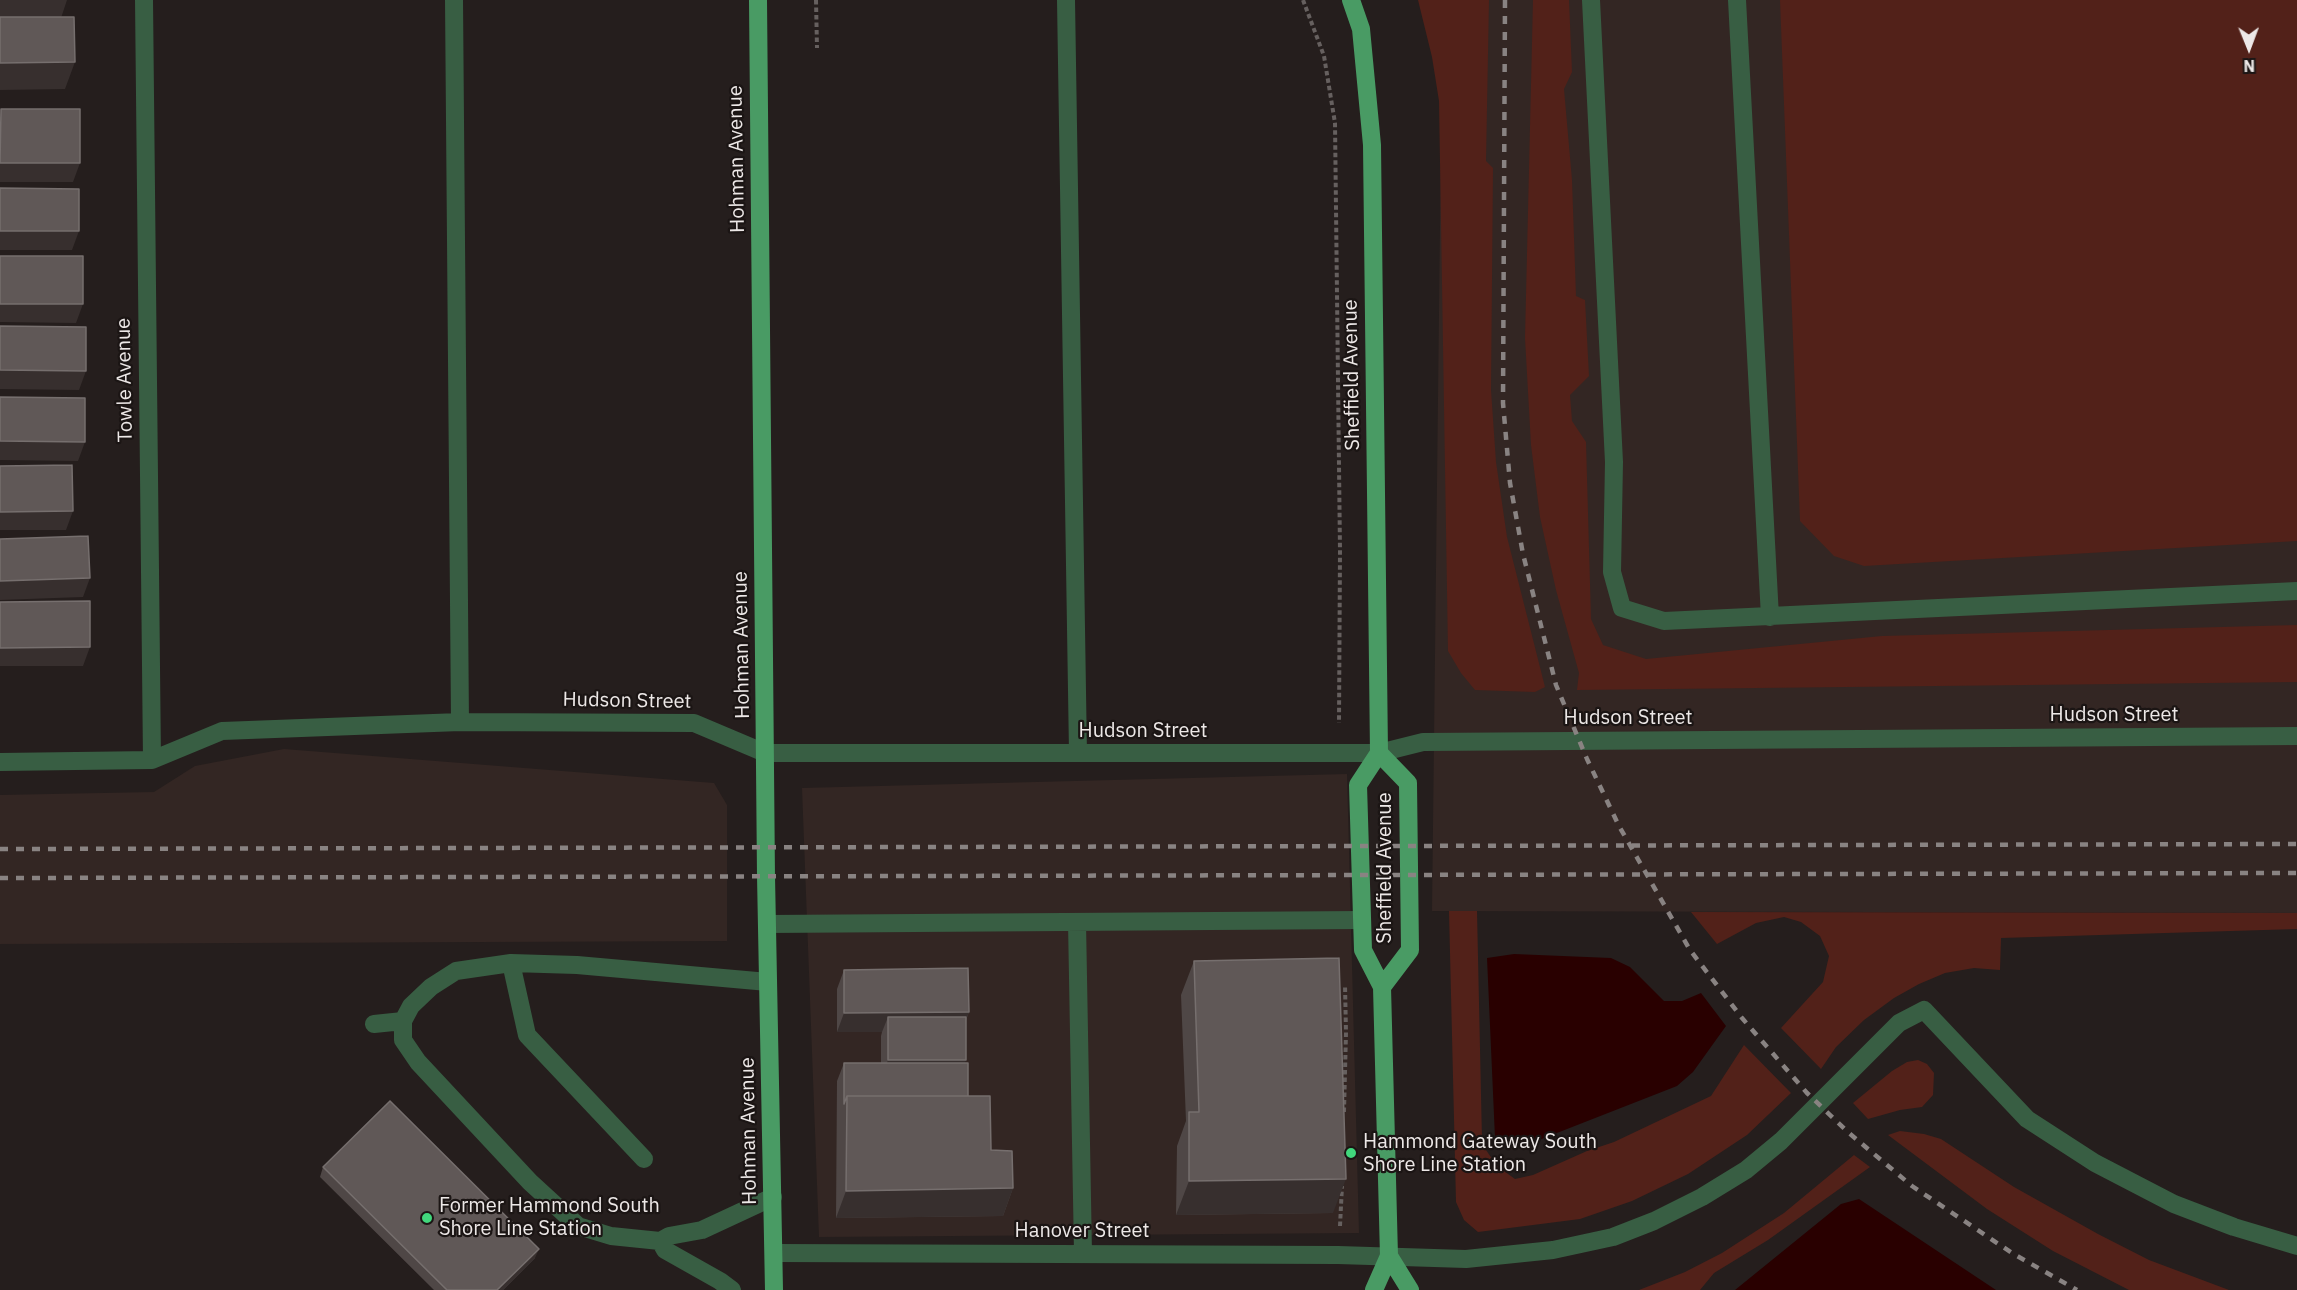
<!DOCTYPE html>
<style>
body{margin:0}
#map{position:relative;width:2297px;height:1290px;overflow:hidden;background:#251e1d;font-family:"IBM Plex Sans",sans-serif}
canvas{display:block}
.north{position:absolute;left:2219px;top:18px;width:60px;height:60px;-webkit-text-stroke:4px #1b1514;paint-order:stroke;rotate:179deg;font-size:16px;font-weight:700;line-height:24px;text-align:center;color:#ede8e7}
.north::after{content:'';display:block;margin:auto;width:21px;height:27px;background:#ede8e7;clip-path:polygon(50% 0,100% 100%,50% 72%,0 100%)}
</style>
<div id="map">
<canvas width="2297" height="1290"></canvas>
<div class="north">N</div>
</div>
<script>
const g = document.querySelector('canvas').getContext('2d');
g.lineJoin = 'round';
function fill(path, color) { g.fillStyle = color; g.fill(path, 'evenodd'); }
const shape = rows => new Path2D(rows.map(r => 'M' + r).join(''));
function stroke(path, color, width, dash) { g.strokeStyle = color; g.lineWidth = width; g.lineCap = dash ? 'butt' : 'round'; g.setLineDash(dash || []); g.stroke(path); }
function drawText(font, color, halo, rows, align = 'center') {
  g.font = font + ' "IBM Plex Sans",sans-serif'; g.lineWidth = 4.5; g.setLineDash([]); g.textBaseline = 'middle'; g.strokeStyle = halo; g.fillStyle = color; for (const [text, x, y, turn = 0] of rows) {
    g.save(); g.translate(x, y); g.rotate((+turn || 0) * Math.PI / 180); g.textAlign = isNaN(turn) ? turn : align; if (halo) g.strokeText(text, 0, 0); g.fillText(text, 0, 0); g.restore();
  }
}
fill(shape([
 [1436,0,2297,0,2297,913,1432,911,1441,140],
 [284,749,714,783,727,805,727,941,0,944,0,795,154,792,195,766],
 [1347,774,1359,1233,819,1237,802,788]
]), '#332623');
fill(shape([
 [1418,0,1489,0,1486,161,1493,168,1491,390,1496,462,1507,537,1545,687,1535,692,1475,690,1461,673,1448,651,1439,101,1432,57],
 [1533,0,1569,0,1572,72,1564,89,1572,180,1576,296,1585,300,1589,376,1570,395,1572,421,1586,442,1591,619,1603,645,1646,659,1882,636,2297,625,2297,682,1577,690,1579,673,1556,590,1540,517,1531,445,1525,338],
 [1780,0,2297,0,2297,541,1864,566,1834,556,1800,521],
 [1449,911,1477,911,1482,1140,1486,1150,1497,1166,1515,1179,1533,1175,1587,1151,1614,1142,1711,1096,1744,1045,1791,1093,1747,1135,1688,1174,1632,1201,1580,1219,1478,1232,1464,1220,1456,1202],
 [1691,912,2297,913,2297,929,2001,938,2000,970,1974,968,1945,973,1919,984,1894,998,1864,1020,1836,1047,1821,1069,1781,1028,1823,982,1829,956,1820,936,1801,922,1784,917,1756,923,1717,944],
 [1918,1060,1927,1064,1934,1073,1933,1095,1922,1107,1900,1110,1868,1119,1853,1103,1892,1071,1907,1062],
 [1900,1131,1924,1134,1941,1139,2014,1187,2098,1234,2149,1260,2229,1290,2129,1290,2053,1251,1987,1209,1888,1135],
 [1854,1155,1870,1167,1768,1240,1714,1273,1700,1290,1639,1290,1685,1272,1722,1253,1784,1213]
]), '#522119');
fill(shape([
 [1514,954,1611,958,1630,967,1664,1001,1682,1001,1701,993,1726,1026,1693,1072,1677,1086,1539,1140,1505,1147,1495,1138,1487,958],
 [1859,1199,1996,1290,1735,1290,1841,1204]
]), '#290000');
stroke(shape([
 [816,0,817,48],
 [1303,0,1324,56,1335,123,1340,551,1339,723],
 [1344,1112,1346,1033,1345,985],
 [1340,1226,1342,1186]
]), '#66605f', 4, [4.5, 3]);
stroke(shape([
 [144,0,152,760],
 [454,0,460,722],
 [1066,0,1078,753],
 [1591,0,1614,462,1612,572,1622,608,1664,621,2297,591],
 [1737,0,1770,617],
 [0,762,152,760,222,731,460,722,694,723,765,753,1379,753,1423,742,2297,736],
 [1077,922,1083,1253],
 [767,924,1362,920],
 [511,963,527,1035,644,1159],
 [768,982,577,965,511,963,456,971,431,987,411,1006,403,1021,403,1040,418,1062,530,1182,578,1226,611,1236,660,1241,669,1236,702,1230,773,1197],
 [374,1024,403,1021],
 [660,1241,665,1250,720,1281,732,1290],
 [774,1253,1338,1255,1466,1259,1553,1250,1613,1237,1654,1221,1702,1197,1746,1170,1781,1141,1899,1023,1924,1010,2027,1119,2095,1163,2174,1204,2234,1227,2297,1246]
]), '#385e43', 18);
stroke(shape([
 [758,0,766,876,774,1290],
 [1351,0,1361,29,1372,145,1379,753,1358,785,1363,950,1382,987,1389,1256,1374,1290],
 [1379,753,1408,783,1410,950,1382,987],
 [1389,1256,1410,1290]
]), '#499b64', 18);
stroke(shape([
 [1505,0,1503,403,1510,483,1523,554,1556,685,1587,759,1619,826,1690,950,1742,1018,1807,1093,1849,1133,1912,1186,2012,1253,2077,1290],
 [0,849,2297,844],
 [0,878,2297,873]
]), '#898382', 4.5, [8, 8]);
fill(shape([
 [1194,961,1333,1213,1176,1215,1177,1146,1186,1121,1181,995],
 [844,970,969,1012,966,1020,965,1063,968,1096,991,1150,1013,1188,1003,1216,836,1218,837,1081,844,1063,881,1063,881,1036,882,1032,837,1032,837,989],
 [323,1167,535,1258,503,1290,434,1290,320,1177]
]), '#4f4746');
fill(shape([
 [0,0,67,0,61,18,0,18],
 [75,62,65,89,0,90,0,63],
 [0,163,80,163,73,182,0,182],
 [0,231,79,231,72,250,0,250],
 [0,304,83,304,76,323,0,322],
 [0,370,86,371,79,390,0,389],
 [0,441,85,442,78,461,0,460],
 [73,511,66,530,0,530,0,512],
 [90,578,83,597,0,600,0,581],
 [90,647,83,666,0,666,0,648],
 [969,1012,962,1031,888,1017,882,1032,837,1032,844,1013],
 [888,1060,966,1060,959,1078,881,1078],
 [1346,1179,1333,1213,1176,1215,1189,1181],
 [1013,1188,1003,1216,836,1218,846,1191],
 [539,1249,535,1258,503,1290,497,1290]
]), '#372f2e');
const building = shape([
 [0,17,74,17,75,62,0,63,0,17],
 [1,109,80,109,80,163,0,163,1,109],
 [0,188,79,189,79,231,0,231,0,188],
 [0,256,83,256,83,304,0,304,0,256],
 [0,326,86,327,86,371,0,370,0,326],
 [0,397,85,398,85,442,0,441,0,397],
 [72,465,73,511,0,512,0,466,72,465],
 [88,536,90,578,0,581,0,539,88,536],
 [90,601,90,647,0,648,0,602,90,601],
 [1339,958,1346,1179,1189,1181,1189,1112,1199,1112,1194,961,1339,958],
 [968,968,969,1012,844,1013,844,970,968,968],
 [888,1017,966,1017,966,1060,888,1060,888,1017],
 [844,1063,968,1063,968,1096,847,1096,844,1104,844,1063],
 [847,1096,990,1096,991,1150,1012,1151,1013,1188,846,1191,847,1096],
 [390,1101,539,1249,497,1290,447,1290,323,1167,390,1101]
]);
fill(building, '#605857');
stroke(building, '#766f6e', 1.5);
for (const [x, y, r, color] of [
 [1351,1153,6,"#41d77c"],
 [427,1218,6,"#41d77c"]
]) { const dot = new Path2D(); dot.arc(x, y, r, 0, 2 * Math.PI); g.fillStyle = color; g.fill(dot); stroke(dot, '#1b1514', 2); }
drawText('20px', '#ede8e7', '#1b1514', [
 ["Hohman Avenue",737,159,-91],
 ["Sheffield Avenue",1352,375,-91],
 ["Towle Avenue",125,380,-91],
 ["Hohman Avenue",742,645,-91],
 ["Hudson Street",627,701,1],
 ["Hudson Street",2114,715],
 ["Hudson Street",1628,718],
 ["Hudson Street",1143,731],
 ["Sheffield Avenue",1385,868,-90],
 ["Hohman Avenue",749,1131,-91],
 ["Hanover Street",1082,1231]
]);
drawText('20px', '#ede8e7', '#1b1514', [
 ["Hammond Gateway South",1363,1142],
 ["Shore Line Station",1363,1165],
 ["Former Hammond South",439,1206],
 ["Shore Line Station",439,1229]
], 'left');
</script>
